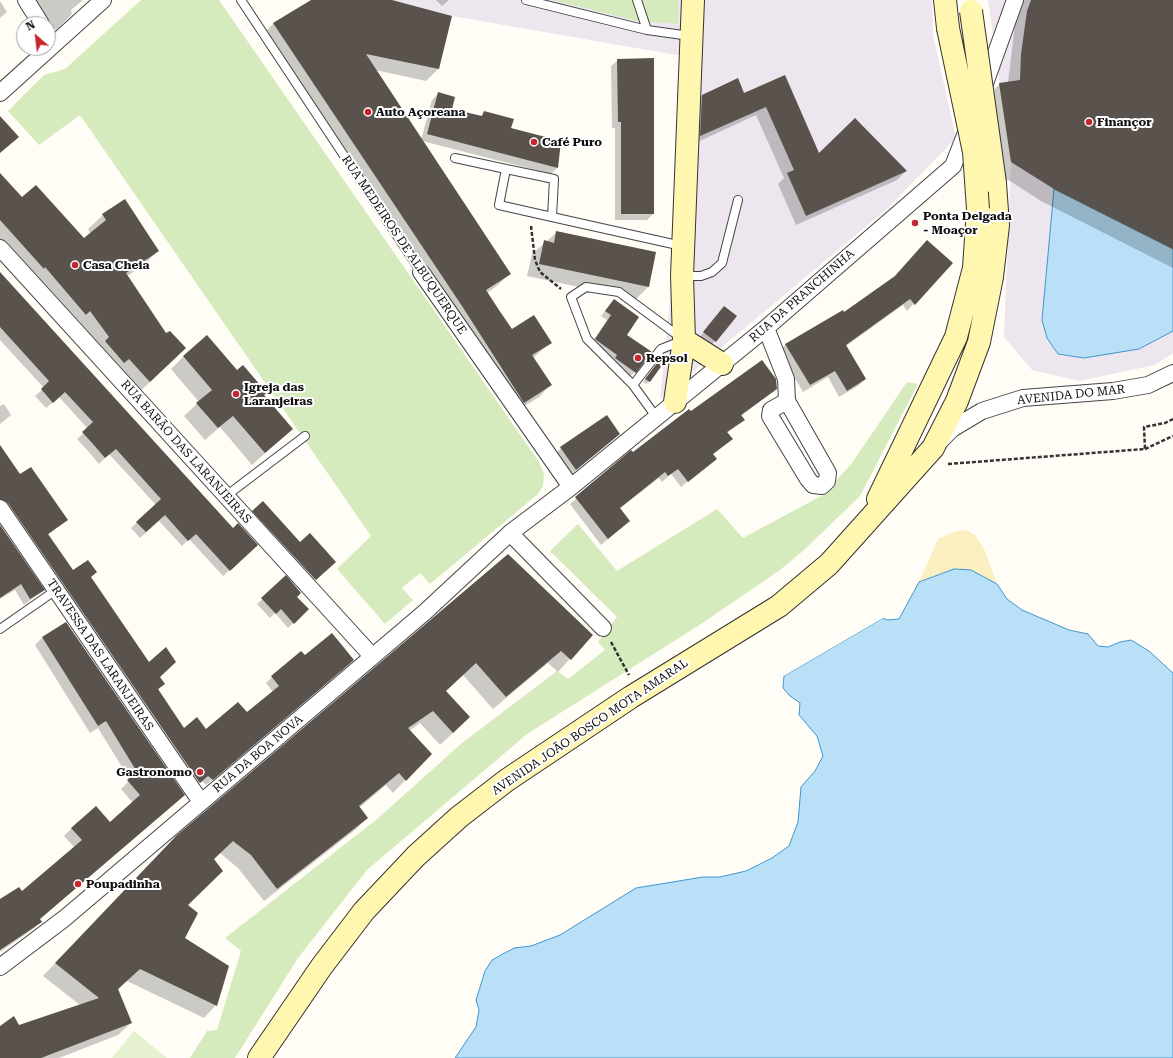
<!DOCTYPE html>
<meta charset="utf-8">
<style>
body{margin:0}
#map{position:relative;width:1173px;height:1058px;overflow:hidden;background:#fffdf5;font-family:"Roboto Serif",serif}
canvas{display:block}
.north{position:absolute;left:16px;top:16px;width:40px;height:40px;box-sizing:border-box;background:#fff;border:1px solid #a0a0a0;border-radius:50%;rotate:332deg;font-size:11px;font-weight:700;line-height:16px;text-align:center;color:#111}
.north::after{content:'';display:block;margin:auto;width:14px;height:18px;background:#c4262e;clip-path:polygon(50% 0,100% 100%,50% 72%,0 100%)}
</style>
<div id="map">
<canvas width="1173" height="1058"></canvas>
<div class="north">N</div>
</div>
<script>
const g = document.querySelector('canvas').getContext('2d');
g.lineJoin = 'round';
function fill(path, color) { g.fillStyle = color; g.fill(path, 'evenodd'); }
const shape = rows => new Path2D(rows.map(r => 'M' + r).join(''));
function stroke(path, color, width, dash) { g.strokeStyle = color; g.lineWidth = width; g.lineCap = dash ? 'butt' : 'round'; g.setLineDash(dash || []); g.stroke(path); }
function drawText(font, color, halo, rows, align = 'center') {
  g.font = font + ' "Roboto Serif",serif'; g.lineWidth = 4; g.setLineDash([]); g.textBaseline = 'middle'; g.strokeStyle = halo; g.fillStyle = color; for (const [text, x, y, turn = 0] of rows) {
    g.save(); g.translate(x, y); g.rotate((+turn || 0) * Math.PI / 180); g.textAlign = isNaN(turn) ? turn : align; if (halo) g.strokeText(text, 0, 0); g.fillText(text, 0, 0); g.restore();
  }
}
fill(shape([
 [392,0,932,0,933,35,956,138,887,209,660,399,677,229,682,56,452,16],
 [988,0,1173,0,1173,353,1155,365,1079,381,1032,370,1004,337,1011,162]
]), '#eee6ef');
fill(shape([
 [141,0,219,0,539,462,544,474,543,486,538,494,430,584,420,573,402,588,413,600,385,624,337,569,371,536,80,115,39,145,8,111,44,75,65,69],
 [552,0,678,0,678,24,638,21],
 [907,382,918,384,860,496,803,551,780,570,701,624,527,734,367,870,298,958,235,1058,190,1058,207,1031,217,1030,241,951,225,938,376,820,462,743,557,671,568,679,605,650,598,642,617,617,550,551,578,524,617,571,717,509,743,538,823,495,852,463]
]), '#d5ebbd');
fill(shape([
 [967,530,976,536,985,551,997,584,971,570,954,569,919,582,938,539,956,531]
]), '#fbeec1');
fill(shape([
 [134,1031,167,1058,112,1058]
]), '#e6f2cf');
const water = shape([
 [1054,189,1173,249,1173,331,1139,349,1084,358,1058,354,1047,338,1042,320,1054,189],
 [954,569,971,570,997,584,1007,599,1022,610,1069,630,1088,634,1098,646,1108,647,1120,642,1131,640,1149,651,1173,673,1173,1058,455,1058,476,1027,479,1010,476,1000,485,971,492,960,514,948,531,946,560,935,636,888,703,877,720,877,746,871,772,858,789,846,798,822,801,787,815,771,823,756,817,736,799,715,800,703,790,696,783,688,784,676,883,618,887,620,899,619,919,582,954,569]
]);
fill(water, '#b9e0f7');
stroke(water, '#3f96cf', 1);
fill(shape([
 [882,616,883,618,782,677,783,674]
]), '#fffdf5');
fill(shape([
 [25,0,83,0,71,10,72,14,56,30,42,14],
 [313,0,388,0,450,16,438,69,426,81,375,70,421,140,432,100,438,94,450,109,480,117,484,112,510,129,560,142,557,168,551,174,422,141,509,274,498,285,487,293,511,331,550,343,533,358,550,385,539,397,512,414,262,35,273,24],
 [436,0,449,0,442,6],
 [1024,0,1173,0,1173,268,1041,201,999,174,987,96,1000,84,1008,83,1015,24],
 [0,1,7,12,0,18],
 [618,60,653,214,647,220,615,220,615,128,612,128,611,66],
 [784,76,819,155,906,171,897,180,796,225,778,184,784,178,756,115,691,145,693,105,702,96,744,94],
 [0,174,22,199,84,240,91,234,88,229,103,215,158,251,143,266,127,276,170,363,135,396,0,252],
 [557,232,655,253,648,287,636,299,527,276,532,254],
 [920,248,951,263,907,311,903,305,846,346,865,379,858,386,839,397,828,377,803,392,779,351,786,344,844,313,893,278],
 [0,274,251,551,223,576,189,539,182,546,159,521,140,538,131,528,156,505,109,454,99,464,87,450,77,439,88,429,59,397,46,408,35,396,44,388,0,340],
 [614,300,635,372,630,376,611,363,613,360,591,344,607,320,601,316],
 [724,307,735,316,709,348,698,339],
 [184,356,237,372,292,429,252,465,220,427,205,440,184,416,199,402,171,369],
 [663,361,649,382,646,384,643,382,658,362],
 [776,389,741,416,743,420,727,433,731,439,712,455,715,459,681,487,671,474,662,482,659,478,619,509,629,521,601,545,570,504,631,451,633,454,690,413],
 [4,404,11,415,0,424,0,406],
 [619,434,570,476,555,454,561,448],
 [0,446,20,475,66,520,48,535,73,571,96,572,90,578,164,684,158,690,184,729,206,730,247,714,273,692,266,683,272,677,305,657,347,666,206,785,202,781,193,788,0,508],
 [253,511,300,544,330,567,310,584,248,516],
 [0,527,44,590,24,605,15,590,0,599],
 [508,555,591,635,558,672,548,663,493,709,463,675,445,691,456,730,440,745,420,723,409,731,430,754,393,793,386,785,359,808,367,818,355,830,264,901,238,868,220,853,213,860,187,905,184,939,216,1005,204,1018,127,981,117,990,131,1023,118,1035,59,1058,0,1058,0,1028,19,1026,80,1005,43,976,165,849],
 [286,577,296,597,308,609,288,628,275,613,270,618,257,604],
 [43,637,184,795,39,919,41,922,33,929,0,952,0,901,21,893,75,848,64,836,72,828,110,823,133,803,121,789,130,780,98,728,90,733,35,645]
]), '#0003');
fill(shape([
 [311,0,392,0,452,16,439,69,366,54,511,274,486,290,499,310,512,329,534,315,552,343,532,355,552,385,524,403,462,306,273,23],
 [1031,0,1173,0,1173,249,1054,189,1011,162,999,83,1020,80,1021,54,1027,11],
 [654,58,654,214,621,214,621,122,618,122,617,59],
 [785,75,819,153,855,118,907,171,806,216,787,173,794,170,766,107,700,136,702,95,738,78,744,93],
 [438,92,455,97,452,109,482,116,484,111,514,119,511,128,561,141,558,168,427,134],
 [0,116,19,137,0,153],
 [0,173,22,197,36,185,84,238,106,220,102,214,125,199,159,251,126,273,166,333,170,331,186,348,150,382,129,359,124,363,105,341,109,337,90,311,86,315,45,267,44,269,0,220],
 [556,231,656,252,649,287,539,264,544,240,554,243],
 [927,240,953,263,915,305,910,299,846,345,866,379,847,391,835,371,810,385,785,344,843,310,844,312,895,276],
 [0,272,233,528,238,523,258,545,230,571,196,534,188,541,165,515,146,532,136,522,161,499,116,449,105,458,93,444,82,432,93,422,65,392,53,403,41,389,49,381,0,327],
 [614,299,639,317,627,335,652,352,636,373,615,358,617,355,595,339,611,315,605,311],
 [724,306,737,316,716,342,703,332],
 [207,335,237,370,243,365,267,393,264,395,293,429,265,453,233,416,218,428,196,403,212,390,183,356],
 [661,358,665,361,650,382,645,379],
 [762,360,776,379,777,389,741,415,745,420,727,432,733,439,713,454,717,459,688,482,678,469,668,476,665,472,620,508,630,521,608,539,575,497,631,450,633,452,689,409,691,411],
 [607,415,620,434,576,470,560,447],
 [0,445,20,474,31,467,68,520,48,534,73,570,88,560,97,572,91,577,149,662,166,647,176,662,160,677,165,684,158,689,184,728,197,717,206,729,238,702,247,712,279,686,271,676,301,651,305,655,332,633,354,660,213,780,208,776,200,783,8,503,0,499],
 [263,501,300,542,310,533,336,562,316,580,252,511],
 [0,525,45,590,30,599,21,584,0,598],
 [508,554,593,635,571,660,561,651,506,697,476,663,446,691,470,717,453,733,433,711,408,728,432,754,406,781,399,773,359,806,368,818,277,889,251,855,233,841,214,859,223,871,188,905,198,913,185,938,229,966,217,1006,140,969,118,989,132,1023,41,1058,0,1058,0,1026,14,1016,19,1025,99,998,55,963,177,835],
 [286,575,301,593,297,597,309,609,294,624,281,609,276,614,261,598],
 [66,622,185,795,40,919,42,922,0,950,0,899,19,887,22,891,82,840,71,828,96,806,110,822,140,795,127,780,137,772,106,721,98,726,42,637]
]), '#5a524d');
const lane = shape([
 [241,0,421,272],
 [526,0,647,30,637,0],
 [647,30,690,36],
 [455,158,506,169],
 [552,217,554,179,506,169,499,205,552,217,682,246],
 [683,276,701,276,712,272,722,263,738,200],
 [633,385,661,349,684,340,619,292,586,287,571,297,587,339,633,385,657,418],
 [226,496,305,436],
 [0,629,56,590]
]);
const street = shape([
 [26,0,41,24],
 [983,89,1015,0],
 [0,93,103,0],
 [0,248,372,656],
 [421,272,571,487],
 [766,328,786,379,787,401,828,473,827,481,822,486,813,485,808,479,770,416,771,410,787,401],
 [940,441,952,429,982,411,1023,398,1113,391,1148,385,1173,373],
 [0,508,201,802],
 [510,533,603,628],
 [0,967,65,918,425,612,510,533,571,487,766,328,953,166,969,125]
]);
const secondary = shape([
 [945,0,948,28],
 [684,340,722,364],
 [675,402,684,340,682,276,693,0],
 [878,499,956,337,974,268,978,209],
 [259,1058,322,966,364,911,416,856,459,817,507,780,631,697,779,606,829,564,933,448,957,401,979,342,992,277,998,225,995,183]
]);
stroke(lane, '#444', 10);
stroke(street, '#444', 18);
stroke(secondary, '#333', 24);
stroke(shape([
 [531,226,535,260,540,272,561,289],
 [1145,449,1173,436],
 [948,464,1145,449,1144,427,1165,423,1173,419],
 [611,642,629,675]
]), '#333', 2.5, [4, 2]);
stroke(lane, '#fff', 8);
stroke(street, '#fff', 16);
stroke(secondary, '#fff6b0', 22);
const secondaryBridge = shape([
 [971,11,995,183],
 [948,28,974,152,978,209]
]);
stroke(secondaryBridge, '#333', 24, []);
stroke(secondaryBridge, '#fff6b0', 22);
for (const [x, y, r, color] of [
 [368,112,4,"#c4262e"],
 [1089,122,4,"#c4262e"],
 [534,142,4,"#c4262e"],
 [915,223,4,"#c4262e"],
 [75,265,4,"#c4262e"],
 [638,358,4,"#c4262e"],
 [236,394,4,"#c4262e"],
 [200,772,4,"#c4262e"],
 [78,884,4,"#c4262e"]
]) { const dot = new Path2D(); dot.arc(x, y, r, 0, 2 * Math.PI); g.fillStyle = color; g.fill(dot); stroke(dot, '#fff', 1.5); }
drawText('bold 12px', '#111', '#fff', [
 ["Auto Açoreana",376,112],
 ["Finançor",1097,122],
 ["Café Puro",542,142],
 ["Ponta Delgada",923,216],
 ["- Moaçor",923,230],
 ["Casa Cheia",83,265],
 ["Repsol",646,358],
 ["Igreja das",244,387],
 ["Laranjeiras",244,401],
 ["Gastronomo",192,772,"right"],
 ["Poupadinha",86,884]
], 'left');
drawText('12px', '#111', '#fff', [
 ["RUA MEDEIROS DE ALBUQUERQUE",404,245,56],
 ["RUA DA PRANCHINHA",802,296,-41],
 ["AVENIDA DO MAR",1071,395,-6],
 ["RUA BARÃO DAS LARANJEIRAS",186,452,48],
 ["TRAVESSA DAS LARANJEIRAS",100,655,56],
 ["AVENIDA JOÃO BOSCO MOTA AMARAL",590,727,-34],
 ["RUA DA BOA NOVA",258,754,-40]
]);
</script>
